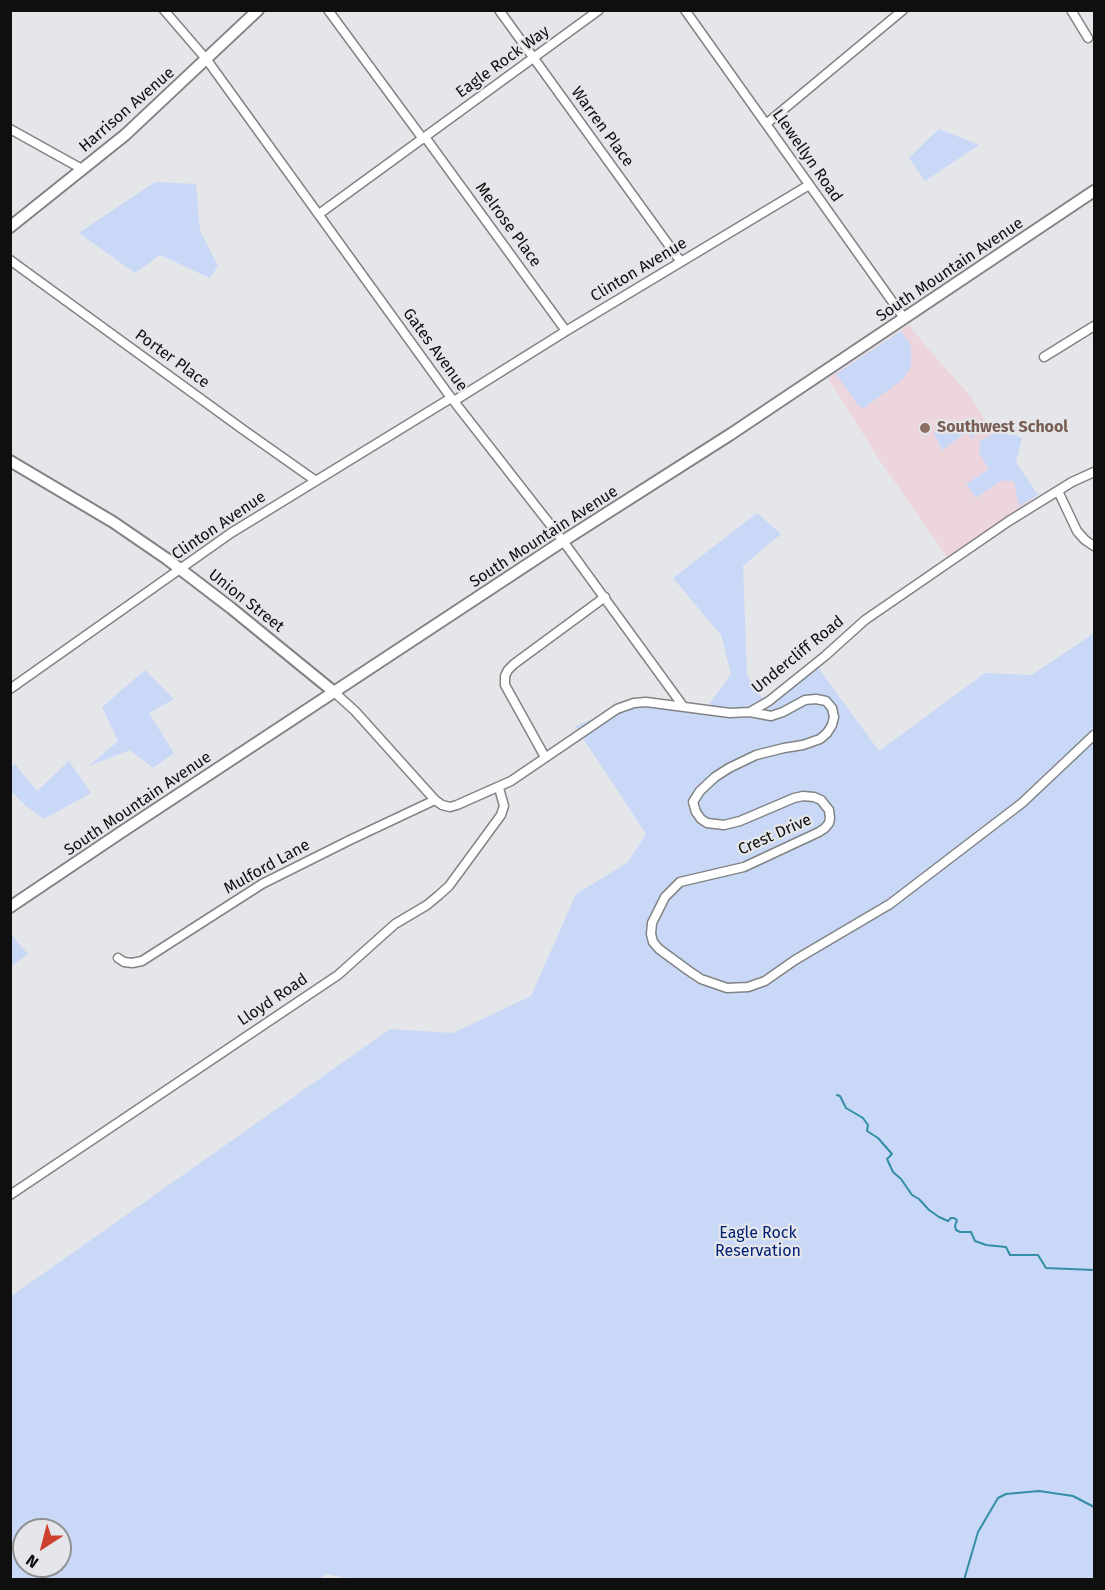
<!DOCTYPE html>
<style>
body{margin:0}
#map{position:relative;width:1105px;height:1590px;overflow:hidden;background:#e5e6e9;font-family:"Fira Sans",sans-serif}
canvas{display:block}
.frame{position:absolute;inset:0;border:12px solid #0f0f10;pointer-events:none}
.north{position:absolute;left:12px;top:1518px;width:60px;height:60px;box-sizing:border-box;background:#e5e6e9;border:2px solid #8f9092;border-radius:50%;rotate:216deg;font-size:16px;font-weight:700;line-height:24px;text-align:center;color:#0f0f10}
.north::after{content:'';display:block;margin:auto;width:21px;height:27px;background:#cc402d;clip-path:polygon(50% 0,100% 100%,50% 72%,0 100%)}
</style>
<div id="map">
<canvas width="1105" height="1590"></canvas>
<div class="frame"></div>
<div class="north">N</div>
</div>
<script>
const g = document.querySelector('canvas').getContext('2d');
g.lineJoin = 'round';
function fill(path, color) { g.fillStyle = color; g.fill(path, 'evenodd'); }
const shape = rows => new Path2D(rows.map(r => 'M' + r).join(''));
function stroke(path, color, width, dash) { g.strokeStyle = color; g.lineWidth = width; g.lineCap = dash ? 'butt' : 'round'; g.setLineDash(dash || []); g.stroke(path); }
function drawText(font, color, halo, rows, align = 'center') {
  g.font = font + ' "Fira Sans",sans-serif'; g.lineWidth = 4.5; g.setLineDash([]); g.textBaseline = 'middle'; g.strokeStyle = halo; g.fillStyle = color; for (const [text, x, y, turn = 0] of rows) {
    g.save(); g.translate(x, y); g.rotate((+turn || 0) * Math.PI / 180); g.textAlign = isNaN(turn) ? turn : align; if (halo) g.strokeText(text, 0, 0); g.fillText(text, 0, 0); g.restore();
  }
}
fill(shape([
 [909,325,931,352,972,398,1033,499,947,557,878,458,828,378]
]), '#edd5de');
fill(shape([
 [939,129,979,145,925,181,909,158],
 [155,182,196,184,200,231,218,266,210,278,160,255,135,273,79,233],
 [901,331,911,346,911,367,903,379,864,408,859,406,836,374],
 [965,421,971,425,974,433,973,440,967,432,942,450,934,433,954,423],
 [995,433,1014,435,1022,438,1016,462,1038,495,1019,506,1014,481,1000,481,976,498,966,484,989,469,979,453,980,441],
 [757,513,781,534,743,566,747,675,764,701,814,662,879,751,985,673,1032,675,1094,633,1094,1579,357,1580,326,1574,318,1580,11,1579,10,1297,390,1029,453,1033,531,996,576,894,627,863,646,834,575,726,635,702,703,713,731,674,721,635,673,578],
 [24,1530,60,1530,60,1566,24,1566],
 [145,670,174,699,149,713,174,753,153,768,130,750,89,766,118,741,102,707],
 [69,761,91,793,44,819,26,806,11,791,11,768,15,764,37,791],
 [10,933,28,954,11,966,10,966]
]), '#c8d8f6');
stroke(shape([
 [837,1095,840,1096,846,1108,863,1118,868,1125,867,1131,878,1138,892,1154,887,1159,893,1172,901,1179,912,1195,919,1199,929,1210,939,1217,948,1221,951,1218,954,1218,957,1220,955,1226,956,1230,960,1232,971,1232,975,1241,986,1245,1006,1247,1010,1255,1038,1255,1046,1268,1094,1270],
 [964,1580,978,1532,998,1498,1006,1494,1039,1491,1073,1496,1094,1507]
]), '#338ea6', 2);
const minor = shape([
 [164,10,207,60,449,395,563,541,683,706],
 [328,10,423,139],
 [499,10,681,262],
 [685,10,904,318],
 [1071,10,1088,38],
 [766,124,903,10],
 [10,129,82,169],
 [425,137,566,331],
 [319,214,599,10],
 [10,260,245,431,316,481],
 [1044,357,1094,326],
 [454,401,566,331,809,185],
 [1058,491,1077,531,1085,540,1094,546],
 [10,689,231,533,451,398],
 [334,692,355,711,435,800,442,805,450,807,457,805,511,781,617,709,634,703,646,702,730,713,750,712,769,701,825,656,865,620,1009,521,1072,482,1094,472],
 [750,712,771,716,783,712,805,700,816,699,826,701,832,708,834,717,832,725,827,733,820,739,803,745,784,748,756,755,729,768,715,777,700,791,693,802,696,812,701,819,707,823,724,825,740,821,794,798,803,796,814,797,821,800,829,810,830,818,829,823,825,828,819,832,744,867,680,882,665,897,652,923,651,934,653,942,659,949,689,971,701,979,727,988,748,987,765,981,795,960,890,904,1022,803,1094,735],
 [545,757,505,685,505,676,508,670,514,664,605,597],
 [118,958,124,962,132,963,142,961,262,884,350,840,435,800],
 [10,1195,338,975,395,924,427,905,439,895,449,886,501,815,504,806,499,788]
]);
const tertiary = shape([
 [10,227,125,135,258,10],
 [10,461,113,522,167,559,231,608,334,692],
 [10,907,120,833,563,541,731,434,1094,191]
]);
stroke(minor, '#818385', 11);
stroke(tertiary, '#818385', 14);
stroke(minor, '#fff', 8);
stroke(tertiary, '#fff', 10);
for (const [x, y, r, color] of [
 [925,428,6,"#8d6e63"]
]) { const dot = new Path2D(); dot.arc(x, y, r, 0, 2 * Math.PI); g.fillStyle = color; g.fill(dot); stroke(dot, '#e5e6e9', 2); }
drawText('16px', '#0f0f10', '#e5e6e9', [
 ["Eagle Rock Way",503,62,-36],
 ["Harrison Avenue",127,110,-41],
 ["Warren Place",602,127,54],
 ["Llewellyn Road",807,156,55],
 ["Melrose Place",508,225,54],
 ["Clinton Avenue",639,270,-31],
 ["South Mountain Avenue",950,270,-34],
 ["Gates Avenue",435,350,54],
 ["Porter Place",172,359,36],
 ["Clinton Avenue",219,526,-34],
 ["South Mountain Avenue",544,537,-33],
 ["Union Street",246,601,38],
 ["Undercliff Road",798,655,-39],
 ["South Mountain Avenue",138,804,-34],
 ["Crest Drive",775,835,-24],
 ["Mulford Lane",267,867,-29],
 ["Lloyd Road",273,1000,-34]
]);
drawText('bold 16px', '#785e54', '#e5e6e9', [
 ["Southwest School",937,428]
], 'left');
drawText('16px', '#002076', '#e5e6e9', [
 ["Eagle Rock",758,1234],
 ["Reservation",758,1252]
]);
</script>
